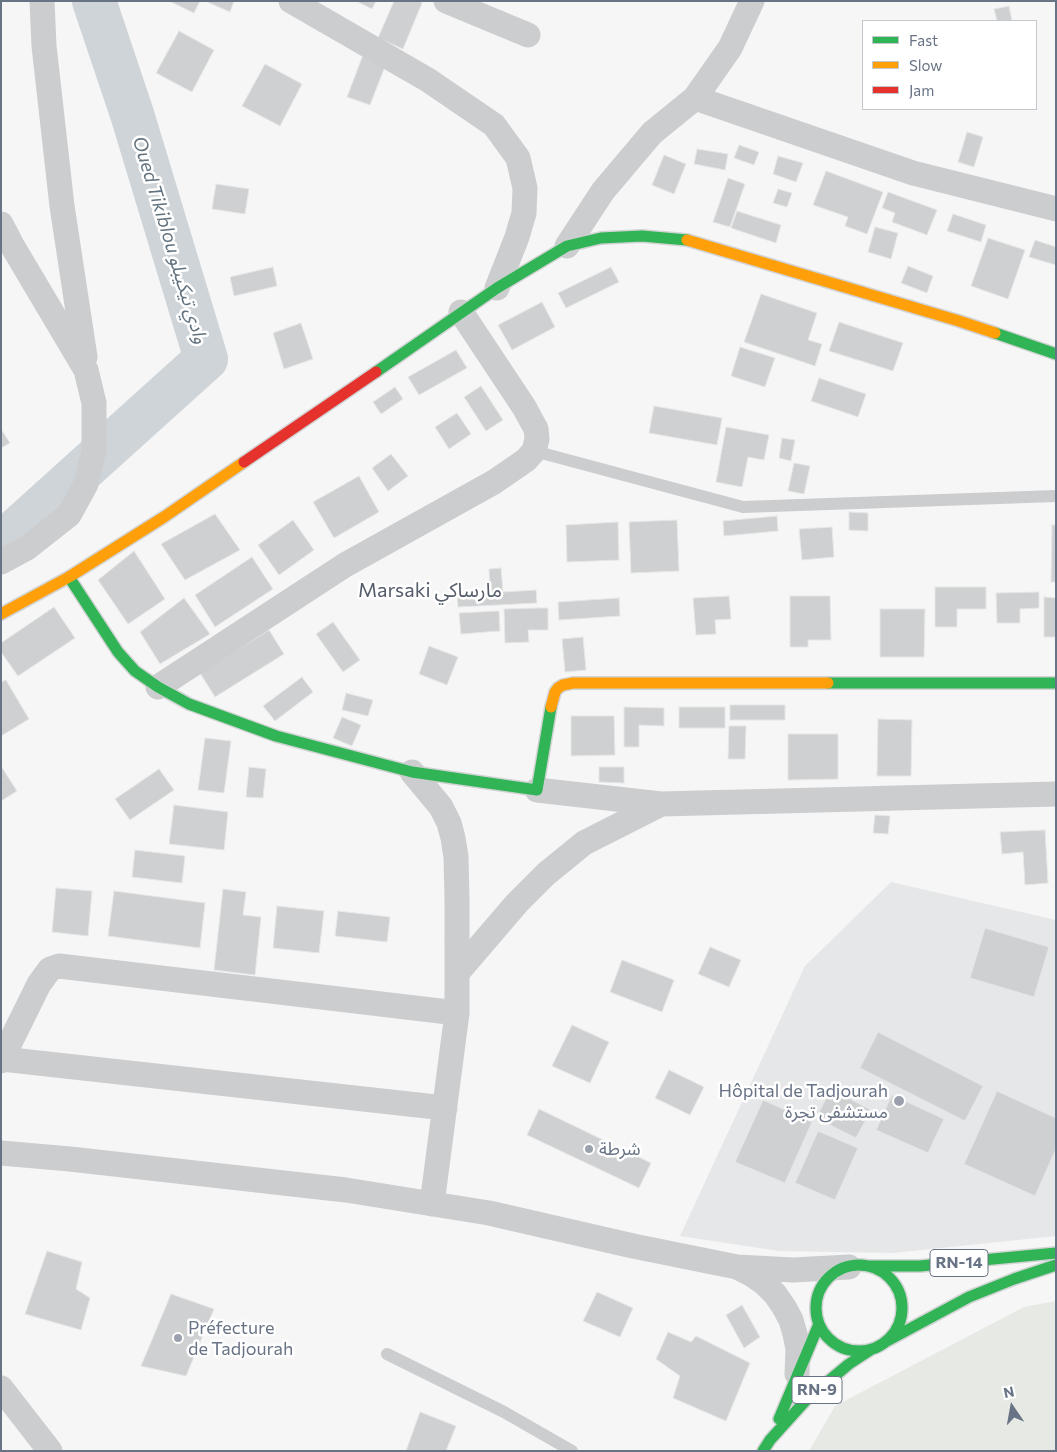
<!DOCTYPE html>
<meta charset="utf-8">
<style>
body{margin:0}
#map{position:relative;width:1057px;height:1452px;overflow:hidden;background:#f6f6f6;font-family:Commissioner,sans-serif}
canvas{display:block}
.frame{position:absolute;inset:0;border:2px solid #687385;pointer-events:none}
.legend{position:absolute;left:862px;top:20px;width:175px;height:90px;box-sizing:border-box;background:#fff;border:1px solid #c3c7ce;margin:0;padding:6px 9px;list-style:none;font-size:15px;color:#687385}
.legend li{display:flex;align-items:center;gap:10px;height:25px}
.legend b{width:25px;border:1px solid #c3c7ce}
.north{position:absolute;left:987px;top:1382px;width:50px;height:50px;-webkit-text-stroke:4px #fff;paint-order:stroke;rotate:348deg;font-size:14px;font-weight:700;line-height:20px;text-align:center;color:#687385}
.north::after{content:'';display:block;margin:auto;width:18px;height:22px;background:#687385;clip-path:polygon(50% 0,100% 100%,50% 72%,0 100%)}
</style>
<div id="map">
<canvas width="1057" height="1452"></canvas>
<div class="frame"></div>
<ul class="legend">
<li><b style="height:6px;background:#30b455"></b>Fast</li>
<li><b style="height:6px;background:#ff9f0a"></b>Slow</li>
<li><b style="height:6px;background:#e5322d"></b>Jam</li>
</ul>
<div class="north">N</div>
</div>
<script>
const g = document.querySelector('canvas').getContext('2d');
g.lineJoin = 'round';
function fill(path, color) { g.fillStyle = color; g.fill(path, 'evenodd'); }
const shape = rows => new Path2D(rows.map(r => 'M' + r).join(''));
function stroke(path, color, width, dash) { g.strokeStyle = color; g.lineWidth = width; g.lineCap = dash ? 'butt' : 'round'; g.setLineDash(dash || []); g.stroke(path); }
function drawText(font, color, halo, rows, align = 'center') {
  g.font = font + ' Commissioner,"Noto Sans Arabic",sans-serif'; g.lineWidth = 5; g.setLineDash([]); g.textBaseline = 'middle'; g.strokeStyle = halo; g.fillStyle = color; for (const [text, x, y, turn = 0] of rows) {
    g.save(); g.translate(x, y); g.rotate((+turn || 0) * Math.PI / 180); g.textAlign = isNaN(turn) ? turn : align; if (halo) g.strokeText(text, 0, 0); g.fillText(text, 0, 0); g.restore();
  }
}
fill(shape([
 [891,882,1056,920,1056,1236,893,1253,779,1251,680,1236,805,966]
]), '#e6e7e8');
fill(shape([
 [1056,1301,1056,1451,809,1451,835,1406,1024,1307]
]), '#e6e9e4');
stroke(shape([
 [1,544,206,359,132,114,94,1]
]), '#ced4d8', 44);
const building = shape([
 [169,1,200,1,194,13,169,1],
 [205,1,234,1,230,12,205,1],
 [356,1,376,1,372,9,356,1],
 [394,1,419,1,422,3,403,49,378,38,394,1],
 [1009,6,1012,21,997,21,994,9,1009,6],
 [179,31,214,50,192,92,156,73,179,31],
 [363,55,386,64,370,105,347,97,363,55],
 [265,64,302,84,280,126,242,106,265,64],
 [967,132,983,137,974,167,958,162,967,132],
 [739,145,759,152,754,165,734,158,739,145],
 [697,149,728,154,725,170,694,164,697,149],
 [664,155,686,164,674,194,652,185,664,155],
 [778,156,803,163,796,182,773,174,778,156],
 [826,171,883,192,867,234,845,226,848,217,813,205,826,171],
 [728,178,745,184,730,227,713,222,728,178],
 [216,184,249,189,245,214,212,209,216,184],
 [778,189,792,193,787,207,773,203,778,189],
 [888,192,937,210,927,235,892,222,895,213,882,208,888,192],
 [737,211,781,225,776,243,731,228,737,211],
 [953,214,986,225,981,242,947,231,953,214],
 [875,227,898,233,891,259,868,252,875,227],
 [988,238,1025,250,1008,299,971,286,988,238],
 [1035,240,1056,247,1056,265,1029,257,1035,240],
 [908,266,933,276,927,293,901,283,908,266],
 [273,267,277,286,234,296,230,277,273,267],
 [611,267,619,282,566,308,558,293,611,267],
 [761,294,817,313,808,340,822,344,815,366,744,342,761,294],
 [542,302,555,327,512,350,498,325,542,302],
 [839,322,903,343,893,371,829,351,839,322],
 [301,323,313,359,284,369,273,333,301,323],
 [740,347,775,358,765,387,731,376,740,347],
 [456,350,467,368,419,395,408,377,456,350],
 [819,378,866,394,858,417,811,401,819,378],
 [481,386,503,420,486,431,464,397,481,386],
 [395,387,403,399,381,414,373,402,395,387],
 [654,406,722,418,717,445,649,433,654,406],
 [457,413,471,434,449,449,435,427,457,413],
 [726,427,769,435,764,460,748,457,742,487,716,482,726,427],
 [1,429,10,443,1,448,1,429],
 [782,438,795,440,791,461,779,458,782,438],
 [391,454,408,476,388,491,372,468,391,454],
 [794,463,810,466,804,494,788,491,794,463],
 [359,476,379,512,334,538,313,502,359,476],
 [849,512,868,513,868,531,849,530,849,512],
 [215,514,240,550,185,580,161,544,215,514],
 [777,516,778,531,724,536,723,521,777,516],
 [293,520,314,550,279,575,258,545,293,520],
 [677,520,679,571,631,573,629,522,677,520],
 [618,522,619,560,567,562,566,525,618,522],
 [1052,525,1056,525,1056,582,1051,582,1052,525],
 [832,527,834,557,802,560,799,529,832,527],
 [134,551,165,599,128,624,98,580,134,551],
 [252,557,273,589,215,627,195,595,252,557],
 [501,568,503,592,536,590,537,603,458,607,457,593,490,591,489,569,501,568],
 [935,587,986,587,986,609,957,609,957,627,935,627,935,587],
 [1039,592,1039,608,1020,609,1020,623,997,623,996,593,1039,592],
 [729,596,731,619,715,620,716,634,696,635,693,598,729,596],
 [790,596,830,596,831,640,808,640,808,647,790,647,790,596],
 [1044,597,1056,598,1056,637,1044,637,1044,597],
 [184,598,210,634,160,664,140,632,184,598],
 [619,598,620,616,559,620,558,602,619,598],
 [54,607,75,638,18,676,1,652,1,643,54,607],
 [538,608,548,608,548,630,528,630,529,642,505,643,504,609,538,608],
 [880,609,925,609,924,657,880,657,880,609],
 [499,611,500,631,461,634,459,613,499,611],
 [333,622,360,660,343,672,316,634,333,622],
 [269,630,284,654,215,697,200,673,269,630],
 [583,637,586,670,565,672,562,639,583,637],
 [429,646,458,657,447,685,419,674,429,646],
 [302,677,313,692,275,721,263,706,302,677],
 [6,680,29,719,1,736,1,682,6,680],
 [346,693,373,700,368,716,342,710,346,693],
 [730,705,785,705,785,720,730,720,730,705],
 [624,707,664,708,664,726,639,725,639,747,624,747,624,707],
 [679,707,725,707,725,728,679,728,679,707],
 [571,716,614,716,615,755,571,756,571,716],
 [342,717,361,725,352,746,333,738,342,717],
 [878,719,912,720,911,776,877,776,878,719],
 [729,726,746,726,745,759,728,759,729,726],
 [788,734,838,734,838,779,788,780,788,734],
 [205,738,231,741,224,793,198,790,205,738],
 [1,766,17,791,1,801,1,766],
 [249,767,266,769,263,798,246,797,249,767],
 [599,767,624,767,624,783,599,782,599,767],
 [159,769,174,790,130,820,115,799,159,769],
 [174,805,228,812,224,850,169,844,174,805],
 [875,815,890,816,888,834,873,833,875,815],
 [1045,830,1048,883,1025,885,1023,852,1002,854,1000,832,1045,830],
 [135,850,185,856,182,883,132,877,135,850],
 [56,888,92,891,88,936,52,932,56,888],
 [223,889,246,892,243,915,261,917,255,975,214,970,223,889],
 [114,891,205,903,200,948,108,936,114,891],
 [277,906,324,911,319,953,273,948,277,906],
 [338,911,390,917,387,942,335,936,338,911],
 [985,928,1049,947,1034,997,970,978,985,928],
 [710,947,741,960,729,987,698,974,710,947],
 [622,960,674,980,662,1012,610,992,622,960],
 [572,1025,609,1042,590,1083,552,1066,572,1025],
 [878,1032,983,1086,965,1121,860,1068,878,1032],
 [669,1070,704,1087,690,1115,655,1098,669,1070],
 [831,1089,871,1110,856,1138,816,1118,831,1089],
 [997,1091,1056,1118,1056,1149,1035,1196,964,1164,997,1091],
 [892,1095,944,1119,928,1153,876,1130,892,1095],
 [763,1100,812,1122,785,1183,735,1162,763,1100],
 [539,1109,651,1163,639,1188,527,1135,539,1109],
 [818,1131,858,1148,835,1200,795,1183,818,1131],
 [47,1251,82,1262,76,1289,90,1298,81,1330,25,1314,47,1251],
 [597,1292,633,1308,620,1337,583,1321,597,1292],
 [171,1294,214,1309,186,1376,141,1366,171,1294],
 [742,1305,760,1337,744,1348,726,1315,742,1305],
 [668,1332,691,1342,696,1336,750,1363,726,1421,673,1398,680,1376,656,1359,668,1332],
 [420,1412,456,1426,446,1451,406,1451,420,1412]
]);
fill(building, '#ced0d1');
stroke(building, '#e6e6e6', 1);
const fast = shape([
 [995,333,1056,354],
 [376,372,497,288,567,246,601,238,642,236,687,240],
 [69,577,118,652,135,671,158,687,189,704,276,736,412,772,537,790,551,707],
 [828,683,1056,683],
 '816 1308a43 43 0 1 1 86 0a43 43 0 1 1-86 0Z',
 [868,1266,920,1266,1056,1253],
 [887,1341,969,1297,1014,1279,1056,1265],
 [779,1419,819,1324],
 [763,1451,770,1440,807,1399,849,1364,872,1349]
]);
const slow = shape([
 [687,240,959,321,995,333],
 [1,614,69,577,164,517,244,462],
 [551,707,555,692,558,688,563,685,573,683,828,683]
]);
const jam = shape([
 [244,462,376,372]
]);
stroke(fast, '#d2d3d4', 14);
stroke(slow, '#d2d3d4', 14);
stroke(jam, '#d2d3d4', 14);
stroke(shape([
 [534,451,743,507,1056,496],
 [387,1354,504,1412,572,1451]
]), '#cccdcf', 12);
stroke(shape([
 [42,1,44,46,62,206,85,357],
 [291,1,428,80,494,125,518,158,525,188,524,213,517,237,497,288],
 [446,1,528,35],
 [695,98,913,173,1056,209],
 [1,224,13,247,86,370,94,403,94,450,86,484,69,515,27,548,1,562],
 [567,246,603,191,652,133,695,98,730,48,752,1],
 [158,687,345,565,494,482,526,460,534,451,537,439,536,429,524,407,461,312],
 [412,772,441,807,449,823,453,838,456,857,457,898,457,1013],
 [537,790,661,804],
 [457,973,517,903,546,874,584,843,661,804,1056,794],
 [2,1059,445,1108],
 [1,1061,39,984,50,969,59,966,457,1013,432,1204],
 [1,1153,70,1159,346,1190,489,1213,633,1246,737,1267,793,1270,849,1267],
 [739,1268,751,1274,764,1283,775,1294,784,1307,791,1320,795,1334,798,1349,797,1374],
 [1,1388,50,1451]
]), '#cccdcf', 25);
stroke(fast, '#30b455', 11);
stroke(slow, '#ff9f0a', 11);
stroke(jam, '#e5322d', 11);
for (const [x, y, r, color] of [
 [899,1101,6,"#9aa1ad"],
 [589,1149,5,"#9aa1ad"],
 [178,1338,5,"#9aa1ad"]
]) { const dot = new Path2D(); dot.arc(x, y, r, 0, 2 * Math.PI); g.fillStyle = color; g.fill(dot); stroke(dot, '#fff', 2); }
for (const [x, y, w] of [
 [959,1263,58],
 [817,1390,50]
]) { const box = new Path2D(); box.roundRect(x - w / 2, y - 13.5, w, 27, 4); g.fillStyle = '#fff'; g.fill(box); stroke(box, '#687385', 1); }
drawText('bold 16px', '#687385', null, [
 ["RN-14",959,1263],
 ["RN-9",817,1390]
]);
drawText('18px', '#687385', '#fff', [
 ["Hôpital de Tadjourah",888,1091,"right"],
 ["مستشفى تجرة",888,1112,"right"],
 ["شرطة",599,1149],
 ["Préfecture",188,1328],
 ["de Tadjourah",188,1349]
], 'left');
drawText('italic 19px', '#637480', '#fff', [
 ["Oued Tikiblou وادي تيكيبلو",170,240,73]
]);
drawText('20px', '#555d6a', '#fff', [
 ["Marsaki مارساكي",430,590]
]);
</script>
